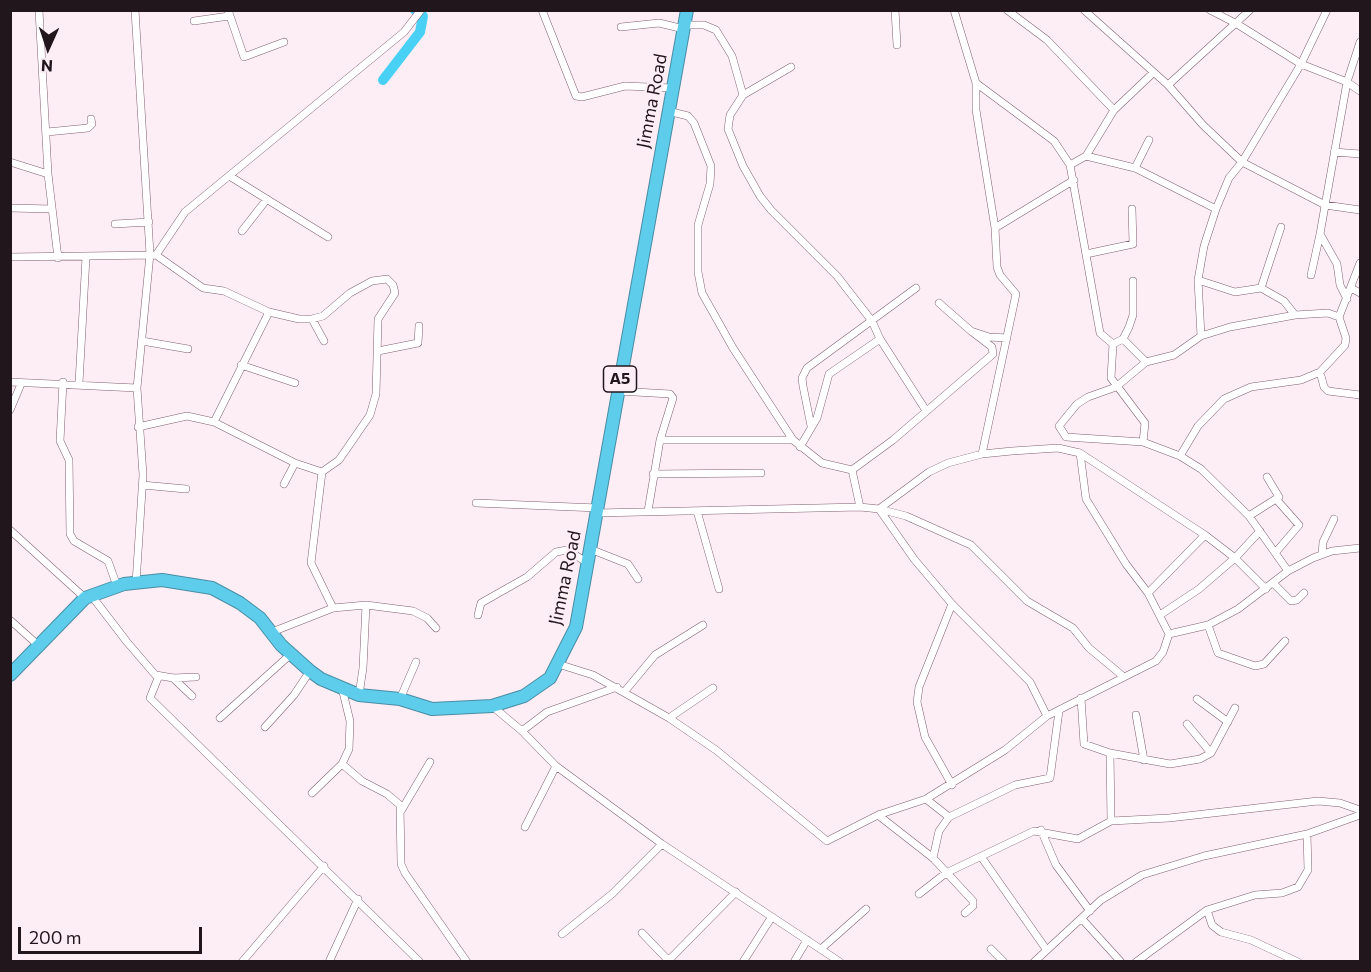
<!DOCTYPE html>
<style>
body{margin:0}
#map{position:relative;width:1371px;height:972px;overflow:hidden;background:#fdeef6;font-family:Commissioner,sans-serif}
canvas{display:block}
.frame{position:absolute;inset:0;border:12px solid #22161d;pointer-events:none}
.north{position:absolute;left:18px;top:18px;width:60px;height:60px;-webkit-text-stroke:4px #fdeef6;paint-order:stroke;rotate:183deg;font-size:16px;font-weight:700;line-height:24px;text-align:center;color:#22161d}
.north::after{content:'';display:block;margin:auto;width:21px;height:27px;background:#22161d;clip-path:polygon(50% 0,100% 100%,50% 72%,0 100%)}
.scale{position:absolute;left:18px;top:927px;width:184px;height:27px;box-sizing:border-box;border:3px solid #22161d;border-top:0;padding-left:8px;font-size:18px;line-height:21px;white-space:nowrap;color:#22161d;-webkit-text-stroke:4px #fdeef6;paint-order:stroke}
</style>
<div id="map">
<canvas width="1371" height="972"></canvas>
<div class="frame"></div>
<div class="north">N</div>
<div class="scale">200 m</div>
</div>
<script>
const g = document.querySelector('canvas').getContext('2d');
g.lineJoin = 'round';
const shape = rows => new Path2D(rows.map(r => 'M' + r).join(''));
function stroke(path, color, width, dash) { g.strokeStyle = color; g.lineWidth = width; g.lineCap = dash ? 'butt' : 'round'; g.setLineDash(dash || []); g.stroke(path); }
function drawText(font, color, halo, rows, align = 'center') {
  g.font = font + ' Commissioner,sans-serif'; g.lineWidth = 5; g.setLineDash([]); g.textBaseline = 'middle'; g.strokeStyle = halo; g.fillStyle = color; for (const [text, x, y, turn = 0] of rows) {
    g.save(); g.translate(x, y); g.rotate((+turn || 0) * Math.PI / 180); g.textAlign = isNaN(turn) ? turn : align; if (halo) g.strokeText(text, 0, 0); g.fillText(text, 0, 0); g.restore();
  }
}
stroke(shape([
 [383,80,420,32,423,16,415,10]
]), '#49d1f5', 10);
const street = shape([
 [39,10,48,174,58,258],
 [135,10,150,254,137,388,143,475,136,583],
 [228,10,244,57,284,42],
 [542,10,576,96,582,97,625,86,672,88],
 [895,10,897,45],
 [954,10,976,83,976,110,995,228,997,267,1000,275,1016,294,982,454],
 [1007,10,1047,40,1114,110],
 [1084,10,1168,85,1203,125,1242,162,1325,205,1360,210],
 [1210,10,1237,24,1301,64,1347,82,1360,91],
 [194,21,229,16],
 [685,25,704,25,716,30,732,56,743,95,730,115,728,129,743,166,760,196,771,210,837,276,872,321,880,339,925,409],
 [621,27,659,23,684,29],
 [976,83,1054,141,1070,165,1100,333,1113,344,1123,339,1129,327,1133,315,1133,281],
 [1168,85,1250,10],
 [743,95,791,67],
 [668,111,688,116,694,123,711,166,710,184,698,225,698,272,702,293,733,348,793,440,822,463,852,470],
 [47,132,88,128,92,124,91,119],
 [1334,152,1360,154],
 [1086,156,1135,168,1216,209],
 [10,162,48,174],
 [1070,165,1086,156,1114,110,1153,73],
 [1135,168,1149,140],
 [231,177,328,237],
 [10,208,52,209],
 [115,224,149,222],
 [995,228,1074,180],
 [242,231,267,199],
 [1086,254,1133,244,1132,209],
 [156,255,185,212,404,32,421,10],
 [10,257,156,255,203,288,224,291,269,312,299,319,312,319,323,316,350,293,372,281,387,279,393,285,395,293,378,319,376,394,370,415,339,460,322,472,295,463,214,422,269,312],
 [1311,275,1320,234],
 [1198,280,1235,292,1261,288,1281,227],
 [1261,288,1284,301,1295,315],
 [1351,288,1360,293],
 [1347,299,1340,285,1337,264,1320,234,1347,82,1360,42],
 [939,303,971,331,989,337,1007,338],
 [312,319,324,341],
 [1201,336,1198,280,1204,246,1216,209,1229,178,1242,162,1301,64,1327,10],
 [1123,339,1146,362],
 [142,341,188,349],
 [1113,344,1111,378,1145,423,1143,442],
 [378,351,418,343,419,326],
 [241,365,295,383],
 [1320,372,1324,387,1328,391,1360,395],
 [10,382,137,388],
 [63,382,60,441,69,460,70,534,74,541,108,561,117,586],
 [79,383,86,257],
 [618,391,670,394,673,398,660,440,648,511],
 [10,410,21,384],
 [811,426,803,386,802,378,807,368,916,288],
 [138,427,187,416,214,422],
 [660,440,793,440],
 [800,447,817,418,829,374,880,339],
 [1080,453,1205,535,1235,558,1266,589],
 [1180,456,1198,426,1224,399,1251,387,1301,380,1320,372,1345,345,1346,338,1339,317],
 [322,472,311,563,333,608],
 [653,474,761,473],
 [284,484,295,463],
 [142,485,186,489],
 [1276,499,1299,525,1276,552],
 [476,503,598,508],
 [860,507,852,470,893,440,993,354,992,347,971,331],
 [879,509,929,472,948,463,982,454,1012,451,1058,448,1080,453,1086,499,1126,564,1148,593,1169,634],
 [879,509,914,559,952,604,1030,682,1047,716],
 [697,511,719,589],
 [597,513,860,507,879,509,906,516,971,545,1027,601,1073,628,1089,648,1124,677],
 [1249,516,1279,497,1267,477],
 [10,530,85,598],
 [590,549,628,564,638,579],
 [1322,554,1323,542,1334,519],
 [1288,571,1249,516,1201,469,1180,456,1143,442,1066,437,1059,426,1077,404,1088,397,1116,387,1146,362,1174,355,1201,336,1230,327,1295,315,1328,313,1339,317,1360,263],
 [1273,583,1291,601,1297,600,1304,593],
 [1148,593,1205,535],
 [91,595,127,642,158,678,150,698,420,962],
 [366,605,413,611,427,618,436,628],
 [478,615,481,603,527,577,556,552,567,550,588,563],
 [1160,615,1199,589,1235,558,1260,531],
 [10,620,38,645],
 [1208,625,1218,653,1255,666,1264,664,1285,641],
 [272,632,333,608,366,605,363,668,359,695],
 [558,664,593,675,669,718,716,750,827,841,878,815,926,799,1005,750,1047,716,1156,661,1163,652,1169,634,1208,625,1238,609,1288,571,1313,558,1332,551,1360,548],
 [156,675,173,678,196,677],
 [173,678,192,696],
 [625,691,655,655,703,625],
 [1081,698,1084,744,1110,753,1170,764,1200,759,1211,753,1235,708],
 [400,699,416,662],
 [1197,699,1228,722],
 [492,706,522,731,556,766,662,844,840,962],
 [1136,715,1144,760],
 [220,718,291,654],
 [669,718,713,688],
 [1187,724,1211,753],
 [265,727,294,695,310,671],
 [522,731,547,712,617,687],
 [1110,753,1111,821],
 [342,764,362,781,387,794,400,805,401,864,405,873,467,962],
 [952,785,925,737,917,702,919,687,952,604],
 [312,793,342,764,349,749,350,721,342,688],
 [926,799,949,817],
 [401,811,430,762],
 [878,815,933,858,973,901,973,906,965,913],
 [525,827,556,766],
 [1041,830,1056,865,1090,911],
 [933,858,939,831,949,817,1015,785,1050,778,1059,711],
 [982,858,1046,949],
 [919,894,946,873,1034,831,1078,839,1111,821,1169,818,1318,801,1340,803,1360,810],
 [1207,910,1212,925,1221,932,1251,940,1298,962],
 [1082,919,1121,962],
 [642,933,668,960],
 [562,934,612,894,662,844],
 [821,949,866,909],
 [991,949,1004,962],
 [242,962,324,866],
 [329,962,358,899],
 [667,962,736,892],
 [743,962,771,918],
 [794,962,807,940],
 [1034,962,1101,900,1142,875,1204,856,1307,834,1360,815],
 [1136,962,1207,910,1255,895,1282,893,1298,887,1308,870,1307,834]
]);
const highway = shape([
 [10,675,85,598,124,584,162,580,212,588,240,603,260,618,281,645,310,671,321,679,359,695,400,699,432,709,492,706,524,696,550,678,576,627,687,10]
]);
stroke(street, '#7f6071', 8);
stroke(highway, '#498da4', 14);
stroke(street, '#fff', 7);
stroke(highway, '#5ecdec', 12);
for (const [x, y, w] of [
 [620,379,33]
]) { const box = new Path2D(); box.roundRect(x - w / 2, y - 13, w, 26, 4.5); g.fillStyle = '#fdeef6'; g.fill(box); stroke(box, '#22161d', 1.5); }
drawText('bold 16px', '#22161d', null, [
 ["A5",620,379]
]);
drawText('18px', '#22161d', '#fdeef6', [
 ["Jimma Road",652,101,-79],
 ["Jimma Road",565,578,-78]
]);
</script>
